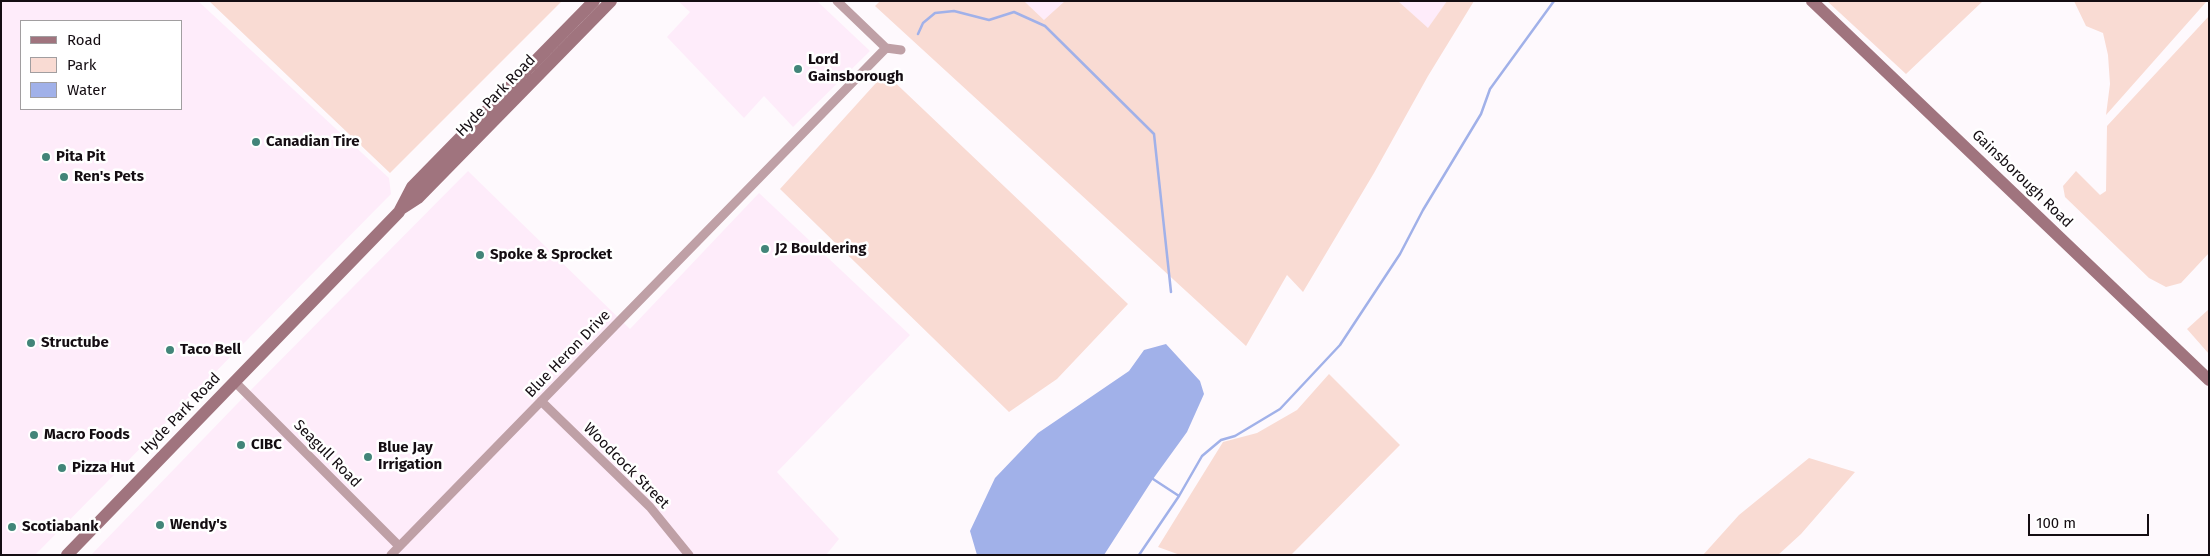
<!DOCTYPE html>
<style>
body{margin:0}
#map{position:relative;width:2210px;height:556px;overflow:hidden;background:#fef9fd;font-family:"Fira Sans",sans-serif}
canvas{display:block}
.frame{position:absolute;inset:0;border:2px solid #140d12;pointer-events:none}
.legend{position:absolute;left:20px;top:20px;width:162px;height:90px;box-sizing:border-box;background:#fff;border:1px solid #a19ea0;margin:0;padding:6px 9px;list-style:none;font-size:15px;color:#140d12}
.legend li{display:flex;align-items:center;gap:10px;height:25px}
.legend b{width:25px;border:1px solid #a19ea0}
.scale{position:absolute;left:2028px;top:514px;width:121px;height:22px;box-sizing:border-box;border:2px solid #140d12;border-top:0;padding-left:6px;font-size:15px;line-height:18px;white-space:nowrap;color:#140d12;-webkit-text-stroke:4px #fff;paint-order:stroke}
</style>
<div id="map">
<canvas width="2210" height="556"></canvas>
<div class="frame"></div>
<ul class="legend">
<li><b style="height:6px;background:#a0747e"></b>Road</li>
<li><b style="height:14px;background:#f9dbd3"></b>Park</li>
<li><b style="height:14px;background:#a1b1e9"></b>Water</li>
</ul>
<div class="scale">100 m</div>
</div>
<script>
const g = document.querySelector('canvas').getContext('2d');
g.lineJoin = 'round';
function fill(path, color) { g.fillStyle = color; g.fill(path, 'evenodd'); }
const shape = rows => new Path2D(rows.map(r => 'M' + r).join(''));
function stroke(path, color, width, dash) { g.strokeStyle = color; g.lineWidth = width; g.lineCap = dash ? 'butt' : 'round'; g.setLineDash(dash || []); g.stroke(path); }
function drawText(font, color, halo, rows, align = 'center') {
  g.font = font + ' "Fira Sans",sans-serif'; g.lineWidth = 5; g.setLineDash([]); g.textBaseline = 'middle'; g.strokeStyle = halo; g.fillStyle = color; for (const [text, x, y, turn = 0] of rows) {
    g.save(); g.translate(x, y); g.rotate((+turn || 0) * Math.PI / 180); g.textAlign = isNaN(turn) ? turn : align; if (halo) g.strokeText(text, 0, 0); g.fillText(text, 0, 0); g.restore();
  }
}
fill(shape([
 [1,1,198,1,389,178,391,194,35,555,1,555],
 [181,21,181,109,21,109,21,21],
 [678,1,817,1,870,51,793,127,764,96,744,118,667,37,690,12],
 [1024,1,1066,1,1045,21],
 [1398,1,1447,1,1428,29],
 [468,171,630,329,759,193,910,335,777,472,839,539,826,555,91,555,235,406]
]), '#feecfa');
fill(shape([
 [209,1,562,1,390,173],
 [880,1,1024,1,1044,20,1065,1,1398,1,1428,28,1447,1,1474,1,1428,76,1374,173,1303,292,1287,275,1246,346,875,6],
 [1827,1,1983,1,1906,74],
 [2074,1,2207,1,2106,115,2110,84,2108,55,2103,33,2086,26],
 [2209,16,2209,253,2181,283,2166,287,2149,278,2065,197,2063,186,2076,171,2100,195,2106,191,2107,126],
 [885,73,1128,304,1057,379,1009,412,780,189],
 [2209,309,2209,354,2187,329],
 [1329,374,1400,445,1291,555,1180,555,1158,547,1223,442,1257,433,1297,410],
 [1809,458,1855,472,1801,534,1778,555,1703,555,1739,515]
]), '#f9dbd3');
fill(shape([
 [1166,344,1200,381,1204,394,1187,432,1153,479,1104,555,977,555,970,531,995,478,1038,433,1129,371,1144,350]
]), '#a1b1e9');
stroke(shape([
 [918,34,923,23,935,13,954,11,989,20,1014,12,1045,26,1154,134,1171,292],
 [1153,479,1179,496],
 [1139,555,1179,496,1202,456,1221,440,1235,436,1280,409,1340,345,1400,254,1423,210,1481,114,1490,89,1554,1]
]), '#a1b1e9', 2.5);
stroke(shape([
 [837,1,886,48],
 [886,48,901,50],
 [235,382,399,546],
 [541,401,650,507,689,555],
 [391,555,886,48]
]), '#bfa0a6', 9);
stroke(shape([
 [1812,1,2209,380],
 [401,209,418,198,611,1],
 [67,555,399,212,412,187,594,1]
]), '#a0747e', 12);
for (const [x, y, r, color] of [
 [798,69,5,"#428579"],
 [256,142,5,"#428579"],
 [46,157,5,"#428579"],
 [64,177,5,"#428579"],
 [765,249,5,"#428579"],
 [480,255,5,"#428579"],
 [31,343,5,"#428579"],
 [170,350,5,"#428579"],
 [34,435,5,"#428579"],
 [241,445,5,"#428579"],
 [368,457,5,"#428579"],
 [62,468,5,"#428579"],
 [160,525,5,"#428579"],
 [12,527,5,"#428579"]
]) { const dot = new Path2D(); dot.arc(x, y, r, 0, 2 * Math.PI); g.fillStyle = color; g.fill(dot); stroke(dot, '#fff', 2); }
drawText('bold 15px', '#140d12', '#fff', [
 ["Lord",808,60],
 ["Gainsborough",808,77],
 ["Canadian Tire",266,142],
 ["Pita Pit",56,157],
 ["Ren's Pets",74,177],
 ["J2 Bouldering",775,249],
 ["Spoke & Sprocket",490,255],
 ["Structube",41,343],
 ["Taco Bell",180,350],
 ["Macro Foods",44,435],
 ["CIBC",251,445],
 ["Blue Jay",378,448],
 ["Irrigation",378,465],
 ["Pizza Hut",72,468],
 ["Wendy's",170,525],
 ["Scotiabank",22,527]
], 'left');
drawText('15px', '#140d12', '#fff', [
 ["Hyde Park Road",496,96,-46],
 ["Gainsborough Road",2022,179,44],
 ["Blue Heron Drive",568,354,-46],
 ["Hyde Park Road",181,414,-46],
 ["Seagull Road",327,454,45],
 ["Woodcock Street",626,466,45]
]);
</script>
